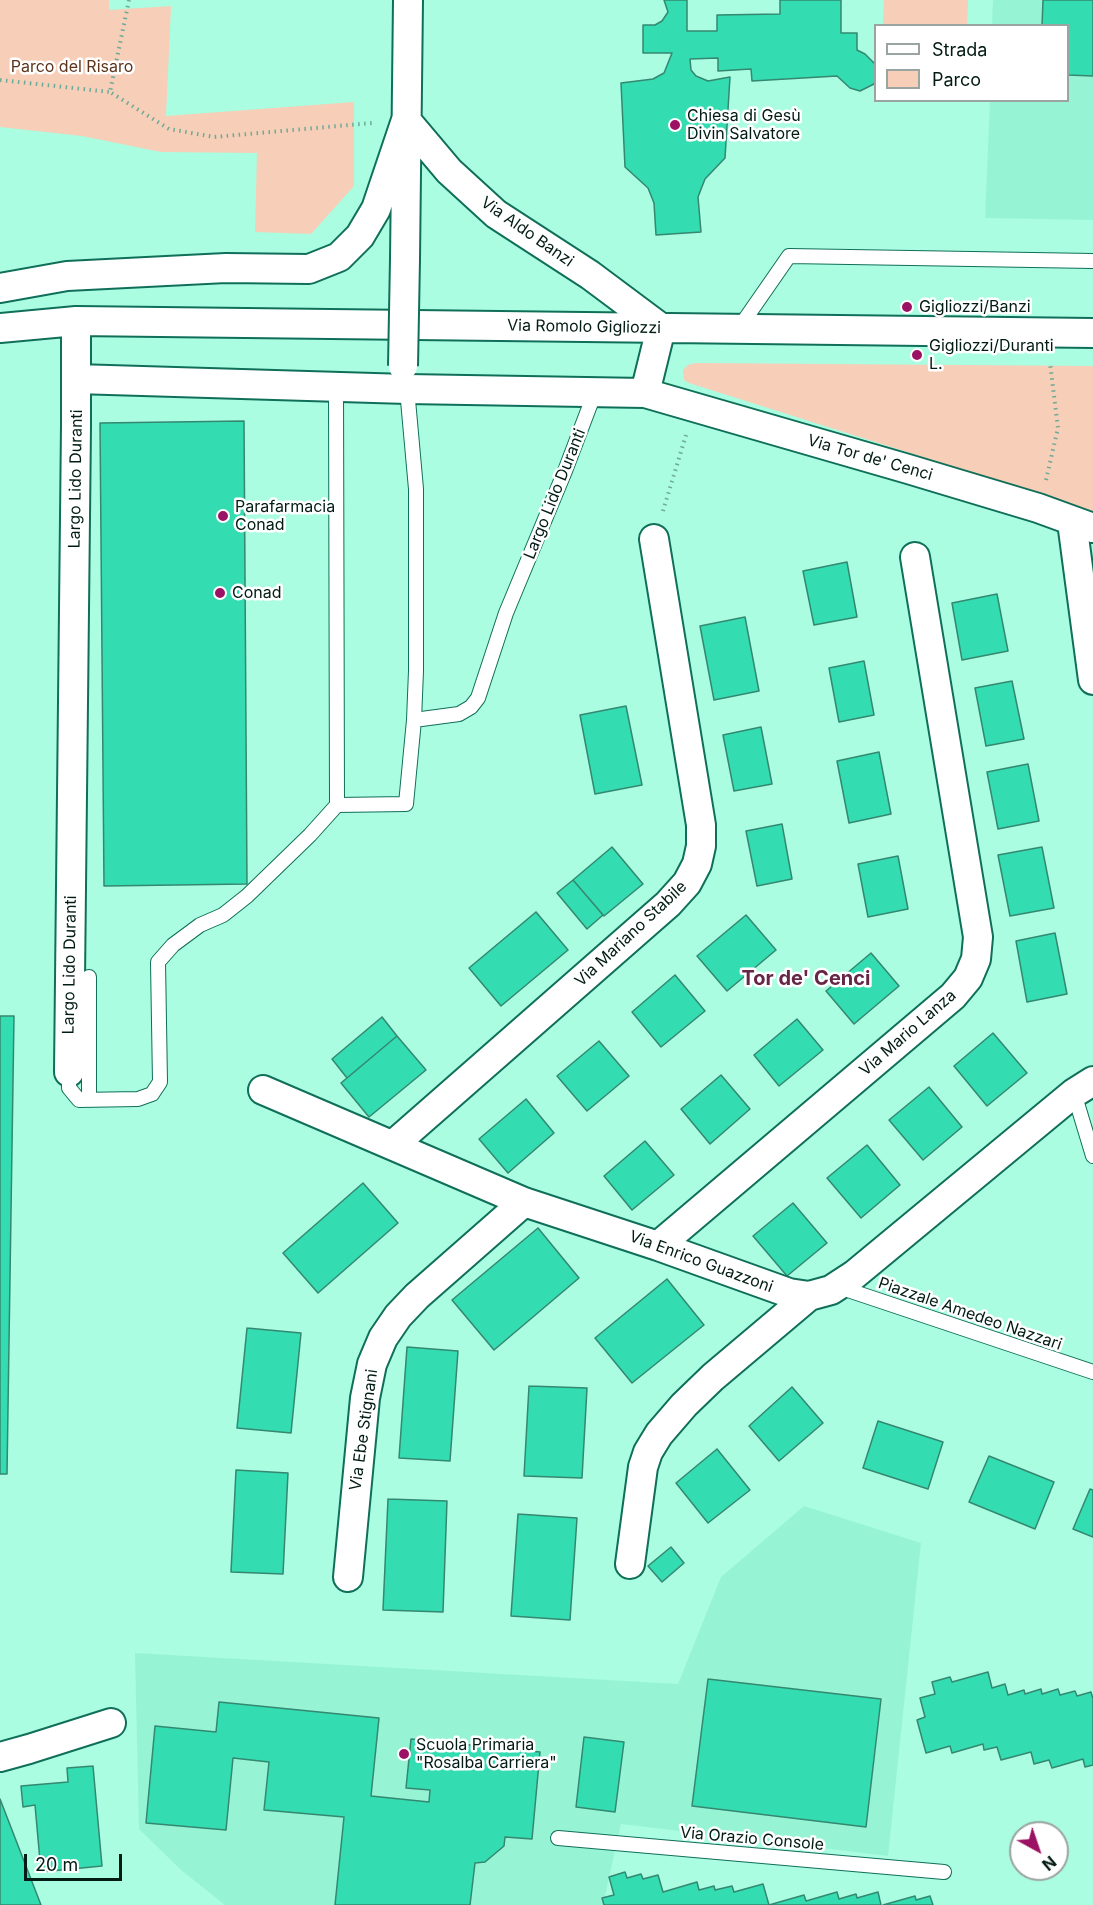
<!DOCTYPE html>
<meta charset="utf-8">
<style>
body{margin:0}
#map{position:relative;width:1093px;height:1905px;overflow:hidden;background:#aafde1;font-family:Inter,sans-serif}
canvas{display:block}
.legend{position:absolute;left:874px;top:24px;width:195px;height:78px;box-sizing:border-box;background:#fff;border:2px solid #9aa4a1;margin:0;padding:8px 10px;list-style:none;font-size:18px;color:#021b14}
.legend li{display:flex;align-items:center;gap:12px;height:30px}
.legend b{width:30px;border:2px solid #9aa4a1}
.north{position:absolute;left:1009px;top:1821px;width:60px;height:60px;box-sizing:border-box;background:#fff;border:2px solid #9aa4a1;border-radius:50%;rotate:140deg;font-size:16px;font-weight:700;line-height:24px;text-align:center;color:#021b14}
.north::after{content:'';display:block;margin:auto;width:21px;height:27px;background:#9b1264;clip-path:polygon(50% 0,100% 100%,50% 72%,0 100%)}
.scale{position:absolute;left:24px;top:1854px;width:98px;height:27px;box-sizing:border-box;border:3px solid #021b14;border-top:0;padding-left:8px;font-size:18px;line-height:21px;white-space:nowrap;color:#021b14;-webkit-text-stroke:4px #fff;paint-order:stroke}
</style>
<div id="map">
<canvas width="1093" height="1905"></canvas>
<ul class="legend">
<li><b style="height:8px;background:#fff"></b>Strada</li>
<li><b style="height:16px;background:#f7ceb7"></b>Parco</li>
</ul>
<div class="north">N</div>
<div class="scale">20 m</div>
</div>
<script>
const g = document.querySelector('canvas').getContext('2d');
g.lineJoin = 'round';
function fill(path, color) { g.fillStyle = color; g.fill(path, 'evenodd'); }
const shape = rows => new Path2D(rows.map(r => 'M' + r).join(''));
function stroke(path, color, width, dash) { g.strokeStyle = color; g.lineWidth = width; g.lineCap = dash ? 'butt' : 'round'; g.setLineDash(dash || []); g.stroke(path); }
function drawText(font, color, halo, rows, align = 'center') {
  g.font = font + ' Inter,sans-serif'; g.lineWidth = 5; g.setLineDash([]); g.textBaseline = 'middle'; g.strokeStyle = halo; g.fillStyle = color; for (const [text, x, y, turn = 0] of rows) {
    g.save(); g.translate(x, y); g.rotate((+turn || 0) * Math.PI / 180); g.textAlign = isNaN(turn) ? turn : align; if (halo) g.strokeText(text, 0, 0); g.fillText(text, 0, 0); g.restore();
  }
}
fill(shape([
 [993,0,1093,0,1093,220,985,218,990,101,1068,100,1068,26,992,25],
 [804,1506,921,1543,888,1856,621,1824,603,1905,225,1905,181,1870,139,1829,135,1653,678,1684,721,1577]
]), '#96f4d5');
fill(shape([
 [0,0,109,0,109,10,171,6,166,116,354,102,354,186,311,234,255,232,257,153,161,152,82,136,0,127],
 [884,0,968,0,967,25,883,25],
 [696,363,1093,366,1093,511,689,383,684,380,683,370,688,365]
]), '#f7ceb7');
const building = shape([
 [664,0,687,0,687,31,717,31,717,15,780,14,780,0,841,0,841,33,857,33,857,50,865,54,875,64,876,81,874,84,860,91,850,88,837,76,752,81,751,69,718,71,718,58,690,59,691,70,696,76,708,81,730,77,725,158,705,179,698,197,701,232,656,235,654,203,648,188,625,167,621,83,653,79,664,73,672,53,643,53,643,25,655,25,662,21,668,12,664,0],
 [1043,0,1093,0,1093,76,1068,75,1068,26,1042,26,1043,0],
 [244,421,247,884,104,886,100,423,244,421],
 [847,562,857,617,814,625,803,571,847,562],
 [997,594,1008,651,962,660,952,603,997,594],
 [745,617,759,691,714,700,700,626,745,617],
 [864,661,874,715,839,722,829,668,864,661],
 [1012,681,1024,739,986,746,975,688,1012,681],
 [626,706,642,785,595,794,580,715,626,706],
 [761,727,772,784,734,791,723,735,761,727],
 [879,752,891,814,849,823,837,761,879,752],
 [1028,764,1039,821,998,829,987,772,1028,764],
 [782,824,792,879,757,886,746,831,782,824],
 [612,847,643,884,604,916,573,880,612,847],
 [1042,847,1054,908,1010,916,998,855,1042,847],
 [898,856,908,909,868,917,858,864,898,856],
 [573,880,603,915,587,929,557,893,573,880],
 [536,912,568,950,501,1006,469,968,536,912],
 [746,915,776,950,727,991,697,956,746,915],
 [1055,933,1067,994,1027,1002,1016,941,1055,933],
 [871,953,899,986,854,1024,826,991,871,953],
 [675,975,705,1011,661,1047,632,1012,675,975],
 [0,1016,14,1016,7,1474,0,1474,0,1016],
 [382,1017,397,1036,347,1078,332,1059,382,1017],
 [797,1019,823,1050,779,1086,754,1055,797,1019],
 [993,1033,1027,1073,987,1106,954,1066,993,1033],
 [397,1036,426,1070,369,1117,341,1083,397,1036],
 [599,1041,629,1076,587,1111,557,1076,599,1041],
 [721,1075,750,1109,710,1144,681,1109,721,1075],
 [929,1087,962,1127,923,1160,889,1120,929,1087],
 [526,1099,554,1133,508,1173,479,1139,526,1099],
 [645,1141,674,1175,632,1210,604,1176,645,1141],
 [867,1145,900,1185,861,1218,827,1178,867,1145],
 [363,1183,398,1223,318,1293,283,1253,363,1183],
 [793,1203,827,1243,787,1276,753,1236,793,1203],
 [538,1228,579,1278,494,1350,452,1300,538,1228],
 [667,1279,704,1325,632,1383,595,1338,667,1279],
 [247,1328,301,1333,291,1433,237,1428,247,1328],
 [407,1347,458,1351,450,1461,399,1458,407,1347],
 [529,1386,587,1388,582,1478,524,1476,529,1386],
 [792,1387,823,1423,779,1461,749,1426,792,1387],
 [878,1421,943,1442,928,1489,863,1468,878,1421],
 [717,1449,750,1490,708,1523,676,1483,717,1449],
 [989,1456,1054,1482,1035,1529,969,1502,989,1456],
 [236,1470,288,1473,283,1574,231,1572,236,1470],
 [1090,1489,1093,1490,1093,1537,1073,1529,1090,1489],
 [388,1499,447,1501,443,1612,383,1610,388,1499],
 [518,1514,577,1518,570,1620,511,1616,518,1514],
 [671,1547,684,1563,662,1582,648,1566,671,1547],
 [988,1672,992,1688,1005,1684,1008,1695,1024,1690,1025,1694,1041,1689,1042,1694,1058,1689,1060,1695,1075,1691,1077,1696,1091,1692,1093,1699,1093,1765,1085,1767,1083,1759,1052,1768,1049,1760,1034,1764,1031,1752,1001,1760,997,1747,984,1750,983,1744,952,1753,950,1746,926,1753,917,1720,925,1717,920,1698,935,1694,932,1682,950,1677,952,1682,988,1672],
 [708,1679,881,1699,866,1827,692,1806,708,1679],
 [219,1702,379,1718,371,1796,429,1802,430,1790,406,1788,411,1739,540,1752,532,1839,505,1837,504,1846,485,1862,475,1863,470,1905,335,1905,344,1817,264,1810,269,1762,233,1758,226,1830,146,1823,155,1726,216,1732,219,1702],
 [584,1737,624,1742,615,1812,576,1807,584,1737],
 [93,1766,102,1866,41,1872,35,1805,23,1807,21,1786,68,1782,67,1768,93,1766],
 [0,1799,41,1905,0,1905,0,1799],
 [625,1872,627,1878,641,1874,643,1879,658,1875,663,1892,697,1882,699,1890,714,1886,715,1890,732,1886,734,1892,763,1884,769,1905,804,1895,806,1901,837,1892,839,1899,856,1894,857,1898,878,1892,881,1905,604,1905,602,1898,614,1895,609,1877,625,1872],
 [915,1896,916,1900,930,1896,933,1905,883,1905,915,1896]
]);
fill(building, '#34dcb2');
stroke(building, '#348870', 1.5);
const service = shape([
 [739,328,789,256,1093,261],
 [414,720,459,714,471,707,478,698,506,613,565,471,595,392],
 [337,805,406,804,414,720,416,671,416,489,407,389],
 [69,1072,69,1088,79,1100,138,1099,152,1094,160,1082,158,962,173,945,200,925,223,915,247,896,310,835,337,805,336,387],
 [1074,1093,1093,1156],
 [89,1099,89,977],
 [839,1287,1093,1372],
 [558,1838,944,1872]
]);
const minor = shape([
 [406,120,449,171,496,214,590,275,661,328],
 [405,259,408,0],
 [0,288,67,276,226,268,309,269,339,257,360,236,376,209,406,120],
 [0,328,76,321,1093,333],
 [76,379,407,389,645,393,661,328],
 [645,393,908,469,1038,508,1093,528],
 [1072,522,1093,680],
 [69,1072,76,425,76,321],
 [263,1090,524,1202,658,1246,789,1293,809,1296,831,1290,854,1275,1074,1093,1093,1081],
 [393,1145,668,904,687,883,697,864,701,846,701,825,654,539],
 [658,1246,953,996,968,978,976,959,978,937,915,557],
 [630,1564,643,1467,648,1452,659,1434,684,1405,713,1377,809,1296],
 [348,1577,365,1398,372,1364,383,1338,398,1316,417,1296,524,1202],
 [0,1757,29,1749,111,1723]
]);
stroke(service, '#106f58', 16);
stroke(minor, '#106f58', 32);
stroke(shape([
 [129,0,110,92,169,129,214,137,372,123],
 [0,80,110,92],
 [1046,480,1058,428,1050,363],
 [663,511,686,435]
]), '#6dab97', 4, [1.5, 4.5]);
stroke(service, '#fff', 14);
stroke(minor, '#fff', 28);
const minorBridge = shape([
 [403,366,405,259]
]);
stroke(minorBridge, '#106f58', 32, []);
stroke(minorBridge, '#fff', 28);
for (const [x, y, r, color] of [
 [675,125,6,"#9b1264"],
 [907,307,6,"#9b1264"],
 [917,355,6,"#9b1264"],
 [223,516,6,"#9b1264"],
 [220,593,6,"#9b1264"],
 [404,1754,6,"#9b1264"]
]) { const dot = new Path2D(); dot.arc(x, y, r, 0, 2 * Math.PI); g.fillStyle = color; g.fill(dot); stroke(dot, '#fff', 2); }
drawText('16px', '#5c3319', '#fff', [
 ["Parco del Risaro",72,67]
]);
drawText('16px', '#021b14', '#fff', [
 ["Chiesa di Gesù",687,116],
 ["Divin Salvatore",687,134],
 ["Gigliozzi/Banzi",919,307],
 ["Gigliozzi/Duranti",929,346],
 ["L.",929,364],
 ["Parafarmacia",235,507],
 ["Conad",235,525],
 ["Conad",232,593],
 ["Scuola Primaria",416,1745],
 ["\"Rosalba Carriera\"",416,1763]
], 'left');
drawText('16px', '#021b14', '#fff', [
 ["Via Aldo Banzi",527,232,35],
 ["Via Romolo Gigliozzi",584,327,1],
 ["Via Tor de' Cenci",870,458,16],
 ["Largo Lido Duranti",76,479,-89],
 ["Largo Lido Duranti",555,494,-68],
 ["Via Mariano Stabile",631,934,-43],
 ["Largo Lido Duranti",70,965,-89],
 ["Via Mario Lanza",908,1033,-41],
 ["Via Enrico Guazzoni",701,1262,20],
 ["Piazzale Amedeo Nazzari",970,1314,19],
 ["Via Ebe Stignani",364,1430,-82],
 ["Via Orazio Console",752,1839,5]
]);
drawText('bold 20px', '#662647', '#fff', [
 ["Tor de' Cenci",806,979]
]);
</script>
